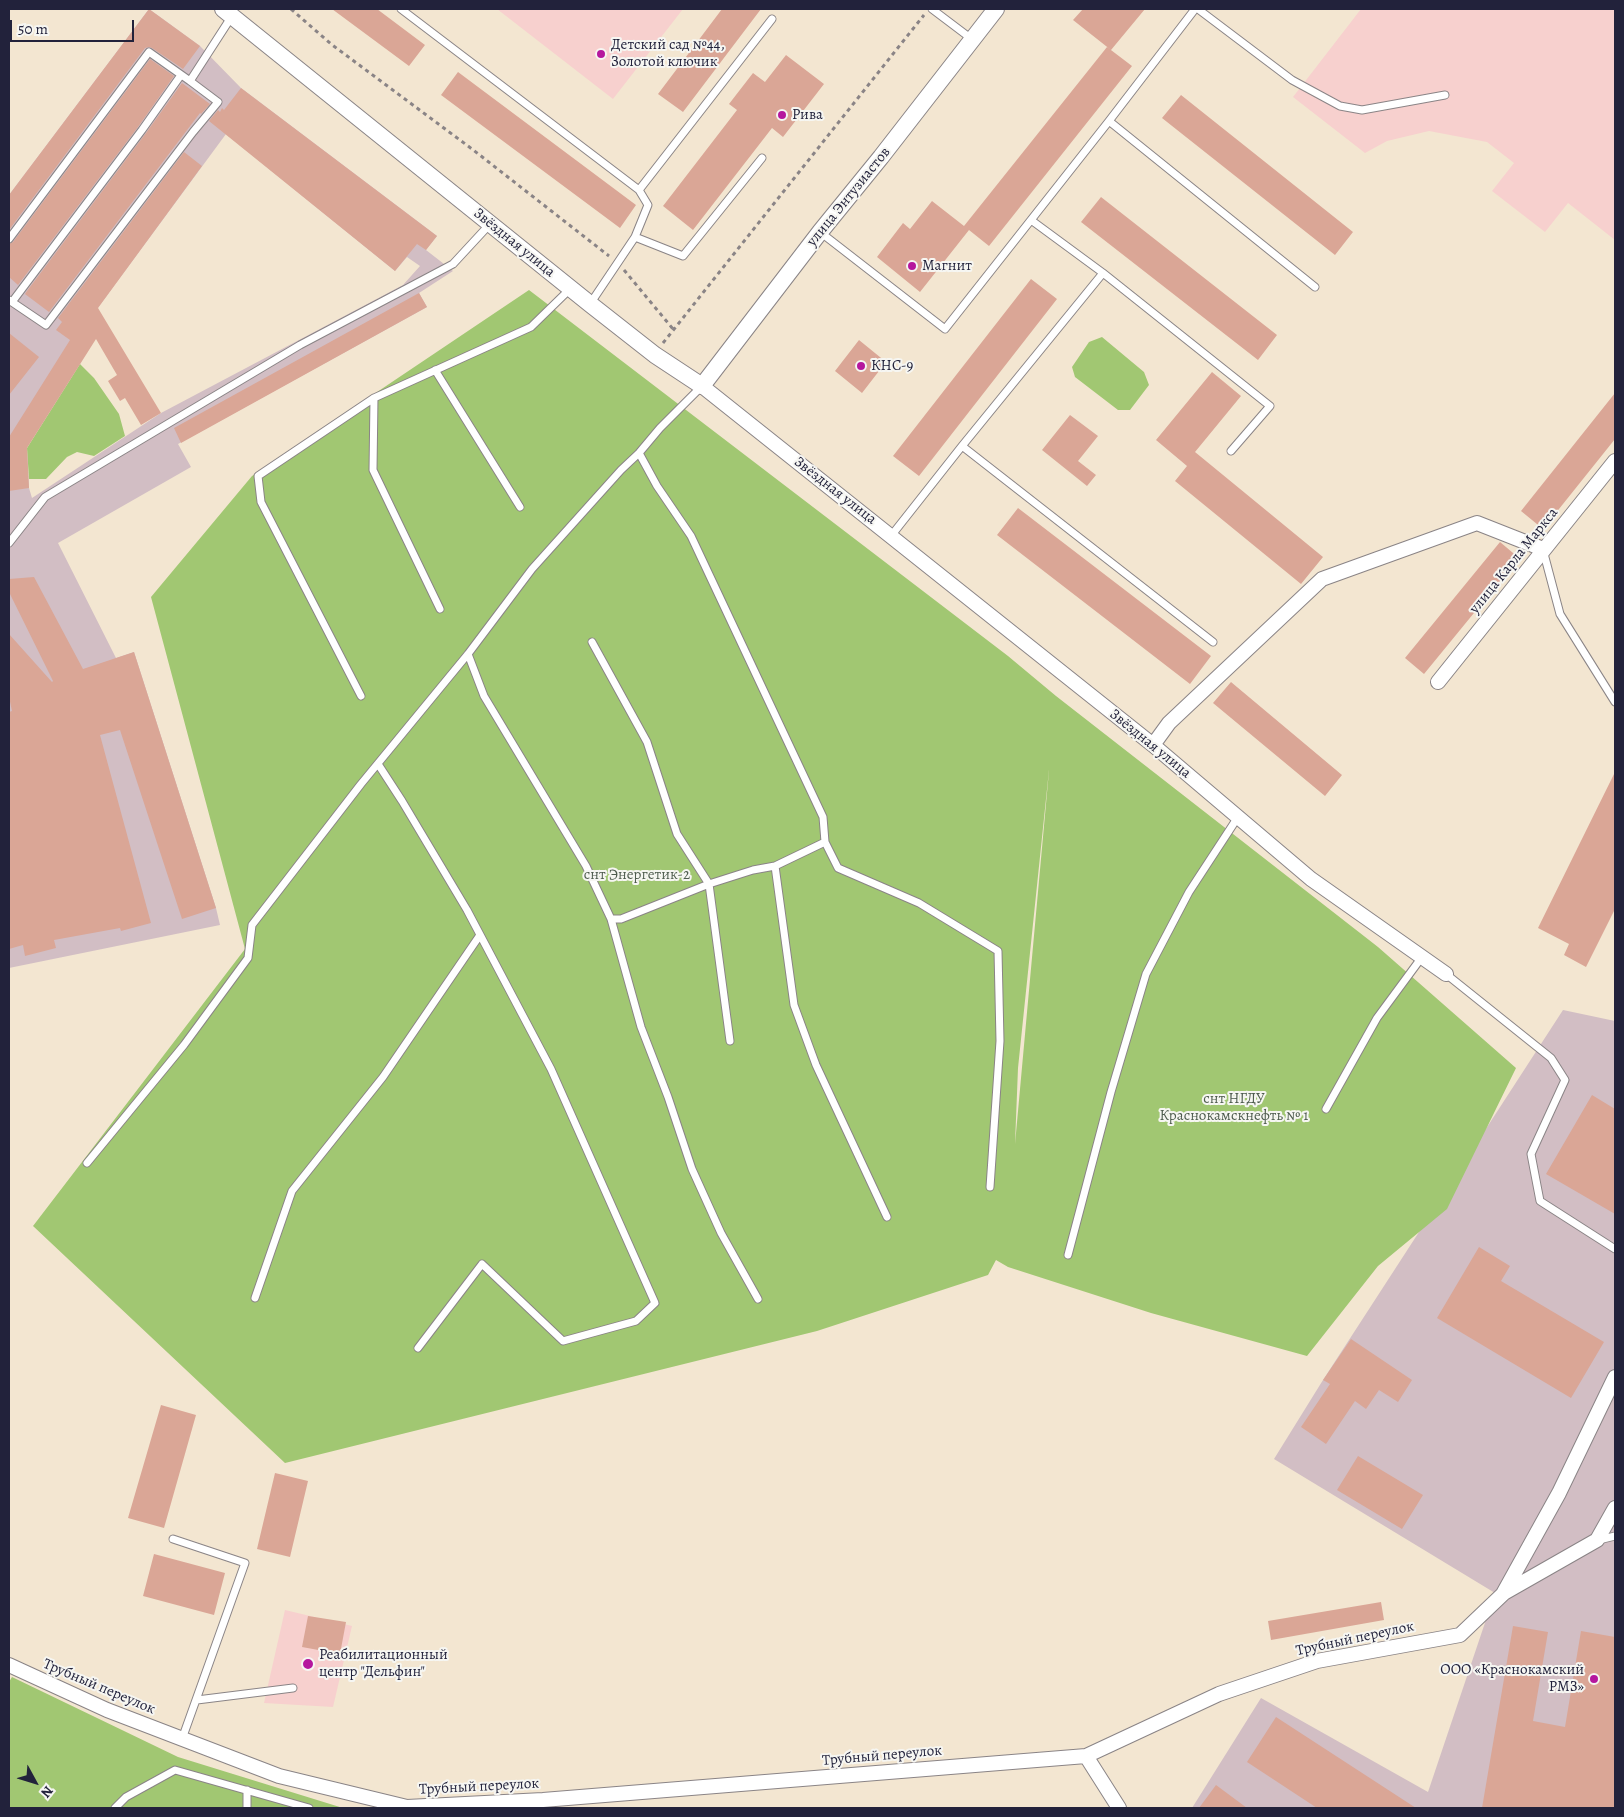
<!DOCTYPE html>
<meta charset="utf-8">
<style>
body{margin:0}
#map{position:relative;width:1624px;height:1817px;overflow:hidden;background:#f3e6d1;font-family:Alegreya,serif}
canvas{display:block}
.frame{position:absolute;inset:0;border:10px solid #22223b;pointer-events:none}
.north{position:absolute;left:10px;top:1757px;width:50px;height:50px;-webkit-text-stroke:4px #f6f6f2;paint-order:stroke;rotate:129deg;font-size:14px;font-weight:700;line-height:20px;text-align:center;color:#22223b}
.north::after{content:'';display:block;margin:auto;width:18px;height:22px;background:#22223b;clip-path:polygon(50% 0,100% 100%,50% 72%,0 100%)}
.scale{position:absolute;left:10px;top:20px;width:124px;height:22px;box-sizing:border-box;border:2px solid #22223b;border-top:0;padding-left:6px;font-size:15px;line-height:18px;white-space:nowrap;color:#22223b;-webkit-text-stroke:4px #f6f6f2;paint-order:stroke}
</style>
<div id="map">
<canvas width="1624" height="1817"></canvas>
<div class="frame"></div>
<div class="north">N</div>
<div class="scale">50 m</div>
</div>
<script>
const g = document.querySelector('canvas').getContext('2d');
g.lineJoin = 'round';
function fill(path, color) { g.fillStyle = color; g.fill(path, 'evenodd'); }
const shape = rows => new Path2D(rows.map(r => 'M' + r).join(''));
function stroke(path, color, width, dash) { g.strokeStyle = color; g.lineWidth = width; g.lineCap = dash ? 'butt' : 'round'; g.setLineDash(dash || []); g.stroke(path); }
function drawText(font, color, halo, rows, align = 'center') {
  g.font = font + ' Alegreya,serif'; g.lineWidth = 4; g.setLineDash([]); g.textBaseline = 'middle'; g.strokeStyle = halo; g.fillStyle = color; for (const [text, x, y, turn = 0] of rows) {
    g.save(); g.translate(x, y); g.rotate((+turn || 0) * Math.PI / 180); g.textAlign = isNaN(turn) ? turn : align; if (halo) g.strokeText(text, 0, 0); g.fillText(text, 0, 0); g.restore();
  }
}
fill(shape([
 [497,9,683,9,613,99],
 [1361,9,1615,9,1615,240,1568,203,1545,232,1492,191,1514,163,1487,142,1429,131,1387,141,1365,153,1293,97],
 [285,1610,352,1626,333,1707,264,1703]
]), '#f7d0ce');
fill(shape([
 [149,9,200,46,241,88,437,236,426,250,453,271,419,293,427,307,178,444,191,467,58,543,116,658,134,652,216,908,220,925,9,968,9,195],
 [226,134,395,271,407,257,420,266,403,285,161,413,32,498,29,488,27,447,77,336],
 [1563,1010,1615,1021,1615,1808,1192,1808,1261,1698,1428,1792,1495,1593,1274,1459,1323,1380]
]), '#d2bec4');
fill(shape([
 [529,290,1008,656,1056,696,1378,947,1516,1068,1447,1209,1378,1266,1307,1356,1151,1313,1008,1267,996,1260,988,1275,817,1331,285,1463,33,1226,245,949,151,597,252,476],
 [1049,770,1049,771,1015,1144,1018,1068],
 [1102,337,1144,372,1149,385,1130,410,1118,410,1075,377,1072,367,1089,342],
 [80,364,94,378,119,414,125,436,94,456,77,452,67,457,46,479,29,479,27,448],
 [12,1677,178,1757,343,1808,9,1808,9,1682]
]), '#a1c772');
fill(shape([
 [149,9,200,46,183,69,152,48,149,47,145,48,9,230,9,195],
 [332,9,377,9,425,45,409,66],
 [722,9,761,9,683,112,658,94],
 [1083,9,1145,9,1111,50,1073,20],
 [1107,47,1132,66,989,246,969,230,920,292,877,257,903,223,910,229,932,201,964,226],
 [786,55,824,84,783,137,772,128,693,230,663,206,737,110,729,104,753,73,765,82],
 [150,59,174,76,138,127,18,285,9,277,9,244,13,242],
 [458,72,636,205,620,228,441,95],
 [182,83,210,104,201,114,200,113,49,312,25,294,27,291,146,133],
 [241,88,437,236,426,250,417,244,395,271,209,121,218,110,220,112,222,108,224,110],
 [1181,95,1353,232,1335,255,1162,118],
 [184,152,202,166,98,308,161,413,141,425,125,398,120,401,108,381,117,375,96,339,27,448,29,488,9,491,9,437,70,340,56,330,62,322,58,318],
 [1101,197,1277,335,1258,360,1081,222],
 [1031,279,1057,299,919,476,893,456],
 [419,293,427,307,181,443,174,428],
 [9,333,39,357,9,395],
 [859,340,886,362,862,393,835,371],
 [1212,372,1241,396,1195,452,1323,557,1301,584,1175,481,1187,466,1156,440],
 [1615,393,1615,439,1543,529,1521,511],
 [1070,415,1098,436,1078,461,1096,475,1087,486,1042,450],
 [1018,508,1211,656,1190,684,997,535],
 [1500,542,1519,558,1424,674,1405,658],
 [34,577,83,669,134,652,216,908,182,919,120,730,100,735,151,923,121,931,120,928,54,940,56,948,25,956,23,945,9,949,9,712,12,711,9,697,9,634,52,682,53,681,9,592,9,579],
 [1231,682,1342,775,1325,796,1213,703],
 [1615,772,1615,909,1586,967,1564,955,1569,944,1538,928],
 [1592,1095,1615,1109,1615,1214,1546,1174],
 [1479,1247,1510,1266,1501,1281,1604,1342,1571,1398,1437,1318],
 [1351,1339,1412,1380,1398,1402,1379,1390,1366,1409,1355,1401,1326,1444,1301,1427,1330,1384,1323,1380],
 [161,1405,196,1415,164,1528,128,1518],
 [1358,1456,1423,1495,1402,1529,1337,1490],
 [275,1473,308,1481,290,1557,257,1549],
 [154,1554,225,1573,214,1615,143,1596],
 [1381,1602,1384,1620,1271,1640,1268,1621],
 [308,1616,346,1622,340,1654,302,1647],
 [1513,1626,1548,1632,1533,1721,1565,1727,1581,1631,1615,1637,1615,1808,1482,1808],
 [1276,1717,1416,1808,1317,1808,1247,1762],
 [1216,1785,1247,1808,1199,1808]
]), '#daa696');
const service = shape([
 [401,9,639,190,648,205,635,237,590,304],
 [932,9,973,40],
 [1198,9,1292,80,1340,106,1362,110,1445,95],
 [1109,121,1315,287],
 [639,190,772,19],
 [1031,220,1103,273,1270,406,1231,451],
 [820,232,945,329,1109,121,1195,9],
 [635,237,683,256,762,158],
 [9,239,149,52,190,81,232,16],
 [9,300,46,325,193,132,218,102,190,81],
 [12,302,142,130,181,75],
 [435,370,520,507],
 [374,398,373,470,440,609],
 [962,446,1213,642],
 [639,453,657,486,691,536,823,817,825,842,838,868,919,903,998,951,1000,1041,990,1187],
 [891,536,962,446,1103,273],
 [9,543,45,497,300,345,453,264,490,224],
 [1543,550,1560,614,1615,702],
 [592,642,647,742,677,834,709,884,730,1041],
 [468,654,484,696,586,866,611,919],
 [361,696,261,502,258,476,374,398,531,327,570,289],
 [378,764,402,801,467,910,551,1069,655,1303,636,1321,563,1341,482,1264,418,1348],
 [775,866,794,1005,816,1065,887,1217],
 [1446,974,1551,1058,1565,1080,1531,1154,1540,1201,1615,1249],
 [1326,1109,1377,1018,1422,957],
 [87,1163,184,1045,248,958,252,925,361,784,468,654,532,569,621,470,639,453,660,428,702,386],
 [1068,1255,1111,1092,1146,974,1189,892,1238,817],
 [255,1298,292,1191,383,1077,480,935],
 [758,1299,721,1233,692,1169,668,1097,641,1027,611,919,621,919,709,884,753,870,775,866,825,842],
 [173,1539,245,1563,182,1739],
 [1599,1540,1615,1536],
 [197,1700,293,1688],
 [115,1808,126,1797,175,1770,309,1808],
 [247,1808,247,1790]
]);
const minor = shape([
 [702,386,1153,745,1311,879,1446,974],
 [1438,682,1615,461],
 [1153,745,1169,723,1322,579,1477,523,1543,549],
 [1504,1593,1597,1540,1615,1508],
 [9,1665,107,1710,279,1776,407,1807,543,1800,1086,1756,1219,1694,1317,1661,1460,1635,1503,1594,1559,1493,1615,1377],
 [1086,1756,1119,1808]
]);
const tertiary = shape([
 [223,9,590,304,655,355,702,386,820,232,881,157,996,9]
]);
stroke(service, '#8a8486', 9);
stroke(minor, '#8a8486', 16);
stroke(tertiary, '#8a8486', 18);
stroke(shape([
 [291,9,331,44,472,149,609,256],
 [624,270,673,329],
 [663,343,924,15]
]), '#8a8486', 3, [4, 4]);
stroke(service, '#fff', 7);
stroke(minor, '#fff', 14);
stroke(tertiary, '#fff', 16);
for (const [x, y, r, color] of [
 [601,54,5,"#b5179e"],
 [782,115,5,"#b5179e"],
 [912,266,5,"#b5179e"],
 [861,366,5,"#b5179e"],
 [308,1664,6,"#b5179e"],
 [1594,1679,5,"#b5179e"]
]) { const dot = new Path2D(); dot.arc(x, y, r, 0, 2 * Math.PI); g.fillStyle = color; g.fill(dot); stroke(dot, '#f6f6f2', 2); }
drawText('15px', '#22223b', '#f6f6f2', [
 ["Детский сад №44,",611,45],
 ["Золотой ключик",611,62],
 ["Рива",792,115],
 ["Магнит",922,266],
 ["КНС-9",871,366],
 ["Реабилитационный",319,1655],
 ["центр \"Дельфин\"",319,1672],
 ["ООО «Краснокамский",1584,1670,"right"],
 ["РМЗ»",1584,1687,"right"]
], 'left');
drawText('15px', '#22223b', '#f6f6f2', [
 ["улица Энтузиастов",849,197,-51],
 ["Звёздная улица",514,243,39],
 ["Звёздная улица",835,491,38],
 ["улица Карла Маркса",1514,561,-51],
 ["Звёздная улица",1150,744,39],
 ["Трубный переулок",1355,1639,-12],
 ["Трубный переулок",99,1687,23],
 ["Трубный переулок",882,1756,-5],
 ["Трубный переулок",479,1787,-3]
]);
drawText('15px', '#4e5c4e', '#f6f6f2', [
 ["снт Энергетик-2",637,875],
 ["снт НГДУ",1234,1099],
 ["Краснокамскнефть № 1",1234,1116]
]);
</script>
